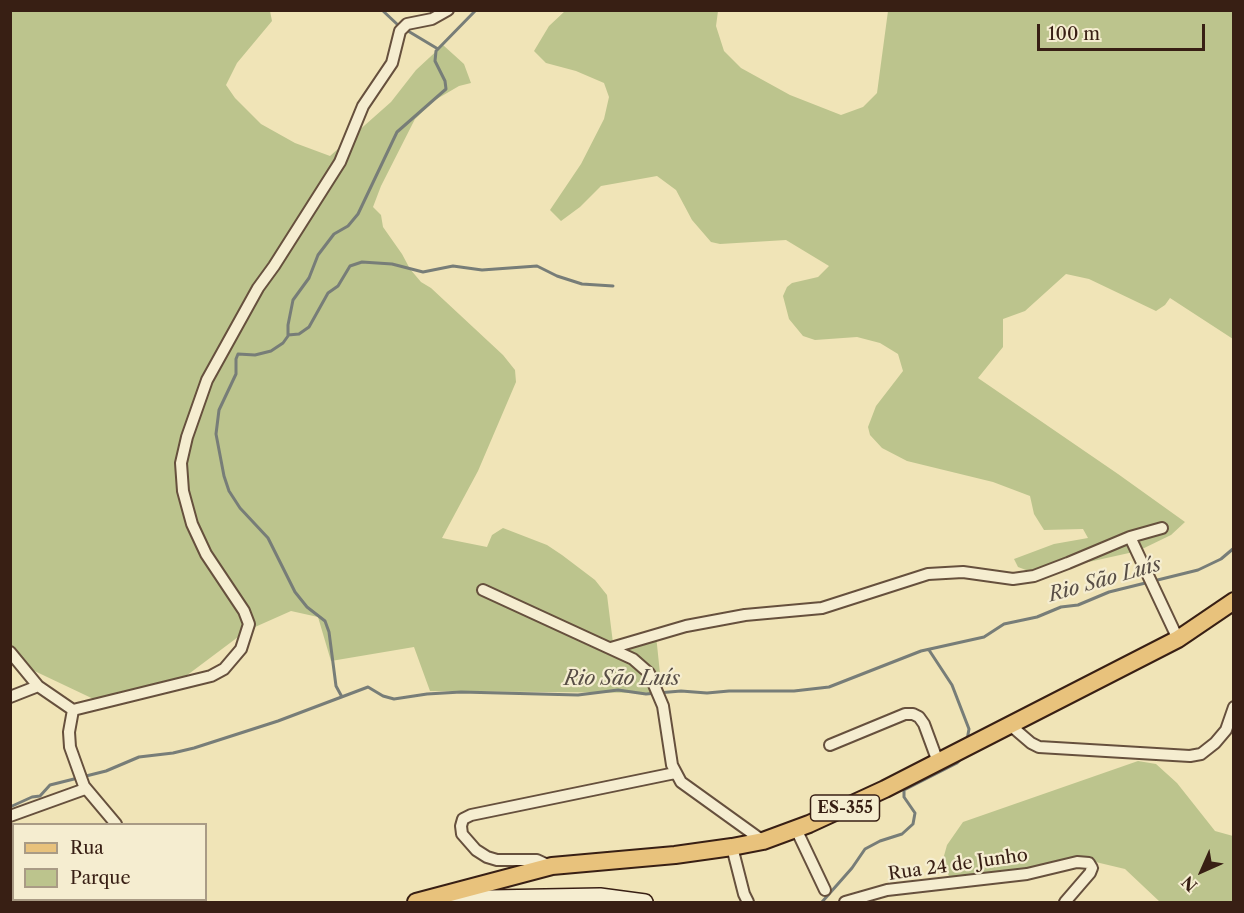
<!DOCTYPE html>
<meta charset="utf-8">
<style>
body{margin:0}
#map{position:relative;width:1244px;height:913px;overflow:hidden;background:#f0e4b7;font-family:"Libre Caslon Text",serif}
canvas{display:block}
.frame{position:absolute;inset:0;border:12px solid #381f14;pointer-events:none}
.legend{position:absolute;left:12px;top:823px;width:195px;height:78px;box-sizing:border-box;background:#f5edd0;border:2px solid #a99b85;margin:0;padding:8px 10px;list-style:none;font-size:18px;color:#381f14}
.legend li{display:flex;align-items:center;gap:12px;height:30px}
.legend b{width:30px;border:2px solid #a99b85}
.north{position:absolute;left:1172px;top:841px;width:60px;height:60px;-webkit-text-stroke:4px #f5edd0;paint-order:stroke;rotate:225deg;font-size:16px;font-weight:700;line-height:24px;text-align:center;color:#381f14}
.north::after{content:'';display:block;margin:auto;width:21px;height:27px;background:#381f14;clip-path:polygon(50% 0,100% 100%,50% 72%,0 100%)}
.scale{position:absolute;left:1037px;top:24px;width:168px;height:27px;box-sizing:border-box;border:3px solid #381f14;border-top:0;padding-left:8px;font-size:18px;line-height:21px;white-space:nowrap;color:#381f14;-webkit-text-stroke:4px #f5edd0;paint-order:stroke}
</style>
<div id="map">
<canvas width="1244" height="913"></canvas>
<div class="frame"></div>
<ul class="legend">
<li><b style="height:8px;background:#e8c27c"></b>Rua</li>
<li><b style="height:16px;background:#bcc48d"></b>Parque</li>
</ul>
<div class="north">N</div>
<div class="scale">100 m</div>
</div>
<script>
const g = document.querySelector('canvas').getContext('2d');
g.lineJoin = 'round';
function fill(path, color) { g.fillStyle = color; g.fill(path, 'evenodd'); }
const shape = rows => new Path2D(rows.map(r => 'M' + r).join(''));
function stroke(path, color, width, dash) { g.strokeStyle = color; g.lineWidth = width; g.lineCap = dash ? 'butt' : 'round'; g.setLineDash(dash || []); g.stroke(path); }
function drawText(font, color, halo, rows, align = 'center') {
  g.font = font + ' "Libre Caslon Text",serif'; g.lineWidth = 4.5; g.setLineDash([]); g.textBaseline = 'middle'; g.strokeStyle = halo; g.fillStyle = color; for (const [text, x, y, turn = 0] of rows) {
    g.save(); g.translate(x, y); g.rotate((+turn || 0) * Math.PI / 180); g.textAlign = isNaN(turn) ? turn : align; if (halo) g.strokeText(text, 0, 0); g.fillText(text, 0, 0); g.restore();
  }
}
fill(shape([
 [10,11,270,11,272,21,237,63,226,85,235,98,261,124,295,143,330,156,391,102,416,70,443,45,464,64,471,83,459,86,435,100,415,119,381,186,373,207,381,215,383,227,402,254,410,269,421,282,431,288,503,355,515,370,516,382,478,471,442,538,487,547,492,535,503,528,547,545,562,555,595,580,607,595,613,643,656,635,662,693,430,691,414,647,331,661,318,617,291,611,246,631,186,676,137,697,102,703,26,667,10,651],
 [565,11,718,11,716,26,724,51,741,68,790,95,841,115,863,107,877,93,888,11,1233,11,1233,339,1170,298,1165,305,1156,311,1089,279,1066,274,1025,311,1003,319,1003,347,978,378,1118,474,1185,522,1171,535,1138,551,1057,569,1026,570,1018,567,1014,559,1054,544,1088,538,1083,529,1044,530,1034,514,1030,496,993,482,907,461,882,448,870,435,868,427,876,406,903,371,898,354,880,343,857,337,815,340,803,336,789,319,783,296,787,287,792,283,818,277,829,266,786,240,720,244,711,242,692,220,676,190,657,176,601,186,580,207,561,221,550,210,581,164,604,119,609,97,604,83,576,71,546,63,534,51,549,26],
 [1138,761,1156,764,1177,783,1215,831,1233,836,1233,902,1160,902,1125,869,1083,859,954,885,942,863,947,845,963,822]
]), '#bcc48d');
stroke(shape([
 [382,10,398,25],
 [408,31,438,49],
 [288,335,299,334,309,327,328,293,338,286,350,266,362,262,392,264,423,272,453,266,482,270,537,266,557,276,582,284,613,286],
 [929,650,952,685,969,729,967,740],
 [342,697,336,686,329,632,325,621,307,607,295,592,268,538,240,508,229,491,224,476,216,434,219,410,236,374,236,359,238,354,255,355,271,351,283,343,288,336,288,325,293,300,309,278,318,255,334,234,348,226,358,214,397,132,446,89,445,81,435,61,436,51,476,10],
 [10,807,32,797,40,796,50,785,106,771,139,757,173,753,194,748,278,721,368,687,383,696,394,699,427,694,461,692,578,695,618,690,646,694,681,691,707,693,729,691,794,691,829,687,921,651,984,637,1004,624,1037,617,1061,607,1078,605,1109,592,1198,570,1221,559,1234,548],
 [822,902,852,868,865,849,880,841,902,834,913,824,915,813,904,797,904,790,957,763,965,755]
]), '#777d78', 3);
const street = shape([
 [1130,537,1178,639],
 [483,590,633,659,649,673,663,706,672,765,681,782,763,841],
 [611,648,686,626,745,615,822,608,928,574,963,572,1013,579,1034,576,1068,563,1130,537,1162,528],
 [10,652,38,686,73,710],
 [10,697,38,686],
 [1010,725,1031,743,1039,747,1190,756,1201,754,1215,743,1226,730,1234,707],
 [830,745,905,714,913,714,919,717,924,724,938,762],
 [10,816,85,789],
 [116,824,84,786,70,747,69,732,73,710,211,676,224,669,241,649,249,624,244,611,206,554,192,524,183,491,181,463,187,437,207,380,258,288,274,266,340,162,363,106,392,63,400,31,407,24,432,19,448,10],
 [796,829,825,890],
 [732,847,744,894,748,902],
 [550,866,537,860,497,860,487,857,476,850,462,834,461,826,463,819,471,815,675,773],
 [182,900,184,902],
 [845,902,887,890,1027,874,1077,862,1089,863,1092,868,1090,873,1065,902]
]);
const secondary = shape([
 [448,896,491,898,600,896,645,902]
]);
const primary = shape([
 [416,902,552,866,675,855,732,847,763,841,809,824,885,789,1178,639,1234,601]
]);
stroke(street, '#66503d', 14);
stroke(secondary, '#381f14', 18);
stroke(primary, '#381f14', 20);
stroke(street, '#f5edd0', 10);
stroke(secondary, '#f5edd0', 15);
stroke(primary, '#e8c27c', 16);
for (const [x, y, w] of [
 [845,808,69]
]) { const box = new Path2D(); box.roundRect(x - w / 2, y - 13, w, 26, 4.5); g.fillStyle = '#f5edd0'; g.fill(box); stroke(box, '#381f14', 1.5); }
drawText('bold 16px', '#381f14', null, [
 ["ES-355",845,808]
]);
drawText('18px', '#381f14', '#f5edd0', [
 ["Rua 24 de Junho",958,865,-8]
]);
drawText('italic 20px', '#584e46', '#f5edd0', [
 ["Rio São Luís",1105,580,-16],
 ["Rio São Luís",622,679]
]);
</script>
